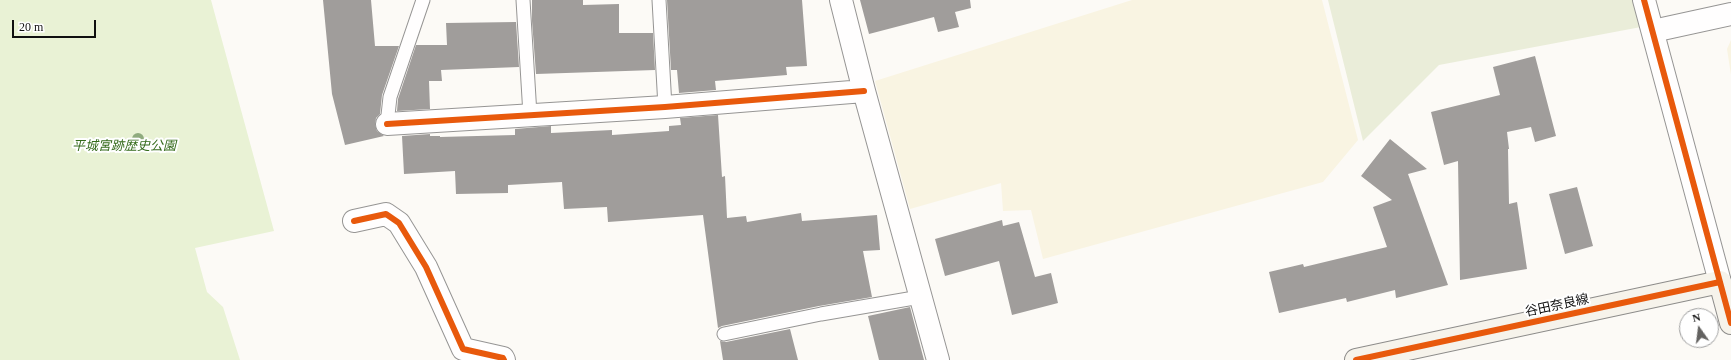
<!DOCTYPE html>
<meta charset="utf-8">
<style>
body{margin:0}
#map{position:relative;width:1731px;height:360px;overflow:hidden;background:#fcfaf6;font-family:"Times New Roman",serif}
canvas{display:block}
.north{position:absolute;left:1679px;top:308px;width:40px;height:40px;box-sizing:border-box;background:#fff;border:1px solid #9f9f9f;border-radius:50%;rotate:346deg;font-size:11px;font-weight:700;line-height:16px;text-align:center;color:#101010}
.north::after{content:'';display:block;margin:auto;width:14px;height:18px;background:#636260;clip-path:polygon(50% 0,100% 100%,50% 72%,0 100%)}
.scale{position:absolute;left:12px;top:20px;width:84px;height:18px;box-sizing:border-box;border:2px solid #101010;border-top:0;padding-left:5px;font-size:12px;line-height:14px;white-space:nowrap;color:#101010;-webkit-text-stroke:3px #fff;paint-order:stroke}
</style>
<div id="map">
<canvas width="1731" height="360"></canvas>
<div class="north">N</div>
<div class="scale">20 m</div>
</div>
<script>
const g = document.querySelector('canvas').getContext('2d');
g.lineJoin = 'round';
function fill(path, color) { g.fillStyle = color; g.fill(path, 'evenodd'); }
const shape = rows => new Path2D(rows.map(r => 'M' + r).join(''));
function stroke(path, color, width, dash) { g.strokeStyle = color; g.lineWidth = width; g.lineCap = dash ? 'butt' : 'round'; g.setLineDash(dash || []); g.stroke(path); }
function drawText(font, color, halo, rows, align = 'center') {
  g.font = font + ' "Times New Roman","Noto Sans JP",serif'; g.lineWidth = 4; g.setLineDash([]); g.textBaseline = 'middle'; g.strokeStyle = halo; g.fillStyle = color; for (const [text, x, y, turn = 0] of rows) {
    g.save(); g.translate(x, y); g.rotate((+turn || 0) * Math.PI / 180); g.textAlign = isNaN(turn) ? turn : align; if (halo) g.strokeText(text, 0, 0); g.fillText(text, 0, 0); g.restore();
  }
}
fill(shape([
 [1132,0,1322,0,1358,140,1323,182,1043,259,1031,210,1003,211,1001,183,910,209,875,81],
 [1731,40,1731,75,1727,49]
]), '#f9f4e2');
fill(shape([
 [0,0,211,0,274,231,195,248,207,292,223,307,240,360,0,360]
]), '#e9f2d5');
fill(shape([
 [1328,0,1633,0,1641,27,1439,65,1363,141]
]), '#eaedd9');
fill(shape([
 [323,0,371,0,375,46,399,46,382,95,380,114,376,118,375,124,377,131,384,136,345,145,332,94],
 [532,0,583,0,583,5,619,4,619,33,653,33,655,70,536,74,532,21],
 [667,0,802,0,807,66,786,67,787,75,715,81,716,90,679,93,677,70,671,70],
 [860,0,970,0,971,8,955,12,959,27,938,32,934,17,869,34],
 [516,22,519,67,441,70,442,81,429,81,430,109,397,111,398,99,416,45,447,45,446,23],
 [1535,56,1556,136,1535,142,1531,127,1507,132,1509,149,1508,149,1509,204,1517,202,1527,269,1460,280,1458,161,1444,165,1431,112,1500,95,1493,67],
 [718,115,722,177,725,176,727,218,746,216,747,222,801,213,802,221,877,215,880,250,863,251,872,297,819,306,722,326,718,328,703,215,608,222,607,207,564,209,562,182,508,185,508,193,456,194,455,171,404,174,402,136,430,134,430,136,440,136,440,137,515,135,515,129,551,126,551,133,612,130,612,135,669,131,669,126,681,125,680,118],
 [1390,139,1427,169,1408,174,1448,285,1396,298,1395,290,1347,302,1346,298,1279,313,1269,272,1303,264,1304,267,1387,247,1373,207,1392,200,1361,176],
 [1577,187,1593,246,1565,254,1549,194],
 [1002,220,1003,226,1019,222,1035,277,1051,273,1058,303,1012,315,999,261,945,276,935,239],
 [910,307,924,360,879,360,868,316],
 [790,329,798,360,723,360,720,341,726,342]
]), '#a09d9b');
const service = shape([
 [523,0,530,115],
 [659,0,665,107],
 [387,124,390,97,423,0],
 [724,334,821,314,920,297]
]);
const minor = shape([
 [841,0,864,91,938,360],
 [1653,31,1731,14],
 [387,124,665,107,864,91],
 [354,221,386,214,399,223,426,267,463,349,503,358,504,360]
]);
const tertiary = shape([
 [1644,0,1720,282]
]);
const secondary = shape([
 [1356,360,1720,282,1731,323]
]);
stroke(service, '#969594', 15);
stroke(minor, '#969594', 24);
stroke(tertiary, '#969594', 24);
stroke(secondary, '#8d8c8a', 24);
stroke(service, '#fffefe', 13);
stroke(minor, '#fffefe', 22);
stroke(tertiary, '#fffefe', 22);
stroke(secondary, '#f6f3eb', 22);
stroke(shape([
 [1644,0,1731,323],
 [387,124,665,107,864,91],
 [354,221,386,214,399,223,426,267,463,349,503,358,504,360],
 [1356,360,1720,282]
]), '#e8590c', 6);
g.fillStyle = '#8fab7e';
for (const [x, y] of [
 [138,139]
]) { g.beginPath(); g.arc(x, y, 6, 0, 2 * Math.PI); g.fill(); }
drawText('italic 13px', '#356b1c', '#fff', [
 ["平城宮跡歴史公園",124,147]
]);
drawText('13px', '#101010', '#fff', [
 ["谷田奈良線",1557,306,-12]
]);
</script>
